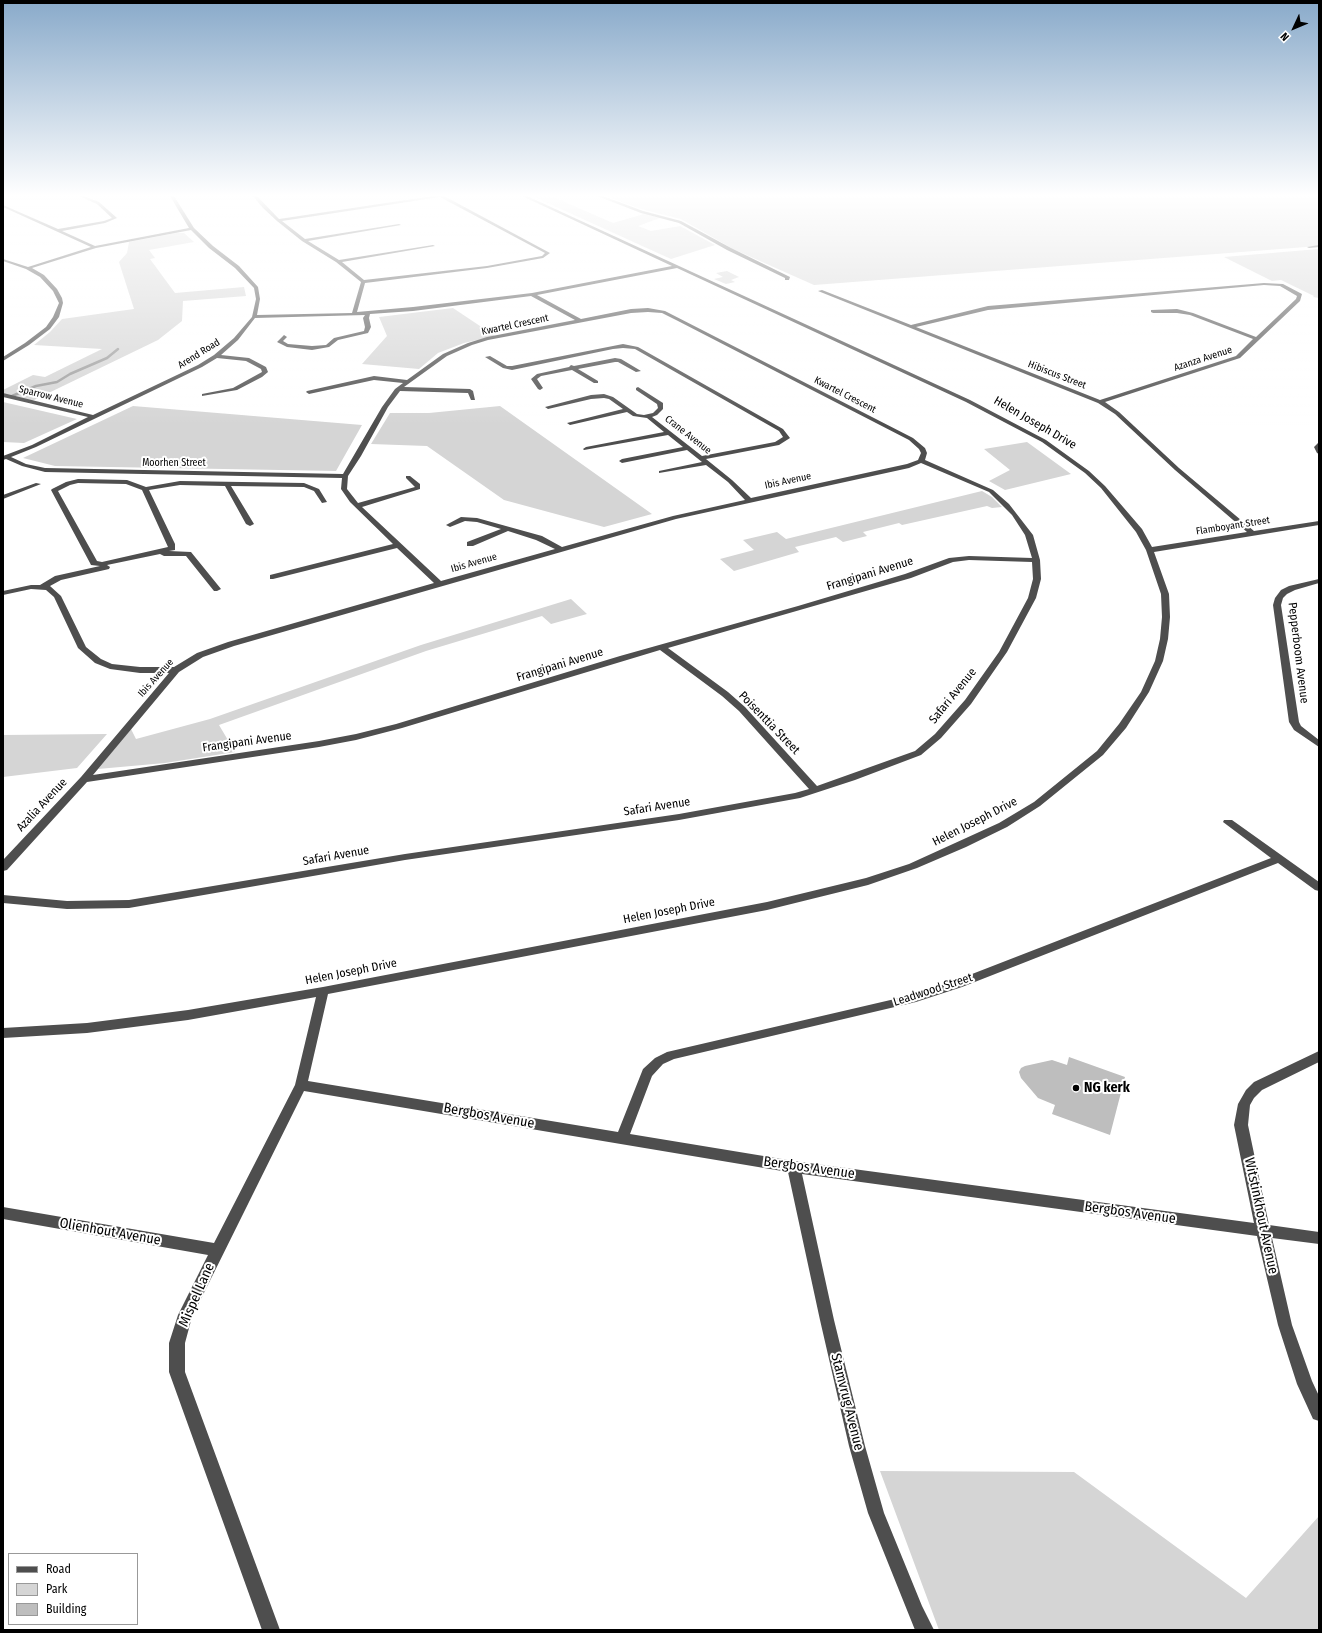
<!DOCTYPE html>
<style>
body{margin:0}
#map{position:relative;width:1322px;height:1633px;overflow:hidden;background:#fff;font-family:"Fira Sans Condensed",sans-serif}
canvas{display:block}
.frame{position:absolute;inset:0;border:4px solid #000;pointer-events:none}
.legend{position:absolute;left:8px;top:1553px;width:130px;height:72px;box-sizing:border-box;background:#fff;border:1px solid #999;margin:0;padding:5px 7px;list-style:none;font-size:12px;color:#000}
.legend li{display:flex;align-items:center;gap:8px;height:20px}
.legend b{width:20px;border:1px solid #999}
.north{position:absolute;left:1274px;top:8px;width:40px;height:40px;-webkit-text-stroke:3px #fff;paint-order:stroke;rotate:226deg;font-size:11px;font-weight:700;line-height:16px;text-align:center;color:#000}
.north::after{content:'';display:block;margin:auto;width:14px;height:18px;background:#000;clip-path:polygon(50% 0,100% 100%,50% 72%,0 100%)}
</style>
<div id="map">
<canvas width="1322" height="1633"></canvas>
<div class="frame"></div>
<ul class="legend">
<li><b style="height:5px;background:#4e4e4e"></b>Road</li>
<li><b style="height:11px;background:#d5d5d5"></b>Park</li>
<li><b style="height:11px;background:#bebebe"></b>Building</li>
</ul>
<div class="north">N</div>
</div>
<script>
const g = document.querySelector('canvas').getContext('2d');
g.lineJoin = 'round';
function fill(path, color) { g.fillStyle = color; g.fill(path, 'evenodd'); }
const shape = rows => new Path2D(rows.map(r => 'M' + r).join(''));
function stroke(path, color, width, dash) { g.strokeStyle = color; g.lineWidth = width; g.lineCap = dash ? 'butt' : 'round'; g.setLineDash(dash || []); g.stroke(path); }
function drawText(font, color, halo, rows, align = 'center') {
  g.font = font + ' "Fira Sans Condensed",sans-serif'; g.lineWidth = 4; g.setLineDash([]); g.textBaseline = 'middle'; g.strokeStyle = halo; g.fillStyle = color; for (const [text, x, y, turn = 0] of rows) {
    g.save(); g.translate(x, y); g.rotate((+turn || 0) * Math.PI / 180); g.textAlign = isNaN(turn) ? turn : align; if (halo) g.strokeText(text, 0, 0); g.fillText(text, 0, 0); g.restore();
  }
}
fill(shape([
 [532,196,551,196,613,223,644,214,660,218,638,226,651,231,680,226,715,245,671,259],
 [605,196,1319,196,1319,246,814,285,733,249,681,219,641,209],
 [176,233,184,233,194,242,149,250,155,258,150,259,175,293,244,287,246,296,183,301,182,321,158,340,32,401,3,394,3,390,33,375,45,377,102,349,34,345,50,332,62,319,134,309,119,262,127,253,129,242],
 [1319,249,1319,298,1313,297,1314,296,1281,280,1272,281,1224,257],
 [727,271,739,277,731,280,735,282,726,284,714,279,723,277,716,273],
 [453,308,495,336,464,343,438,353,419,369,362,364,387,336,379,317],
 [3,402,77,419,24,443,3,442],
 [133,406,362,425,336,471,55,466,23,458],
 [500,406,652,514,604,527,504,500,427,446,371,444,390,413,429,413],
 [1027,442,1071,474,1005,490,989,481,1010,470,984,449],
 [982,491,992,497,1002,507,992,508,987,506,902,525,899,523,863,532,867,536,843,542,836,537,795,547,799,552,734,571,720,559,754,550,743,540,777,532,786,539],
 [571,599,587,614,551,624,542,616,426,651,219,725,235,752,165,763,98,769,131,729,136,739,210,719,421,645],
 [107,734,77,768,3,777,3,735],
 [880,1471,1074,1472,1246,1598,1319,1516,1319,1630,939,1630]
]), '#d5d5d5');
stroke(shape([
 [12,396,36,386,57,382,70,374,107,358,118,349]
]), '#9c9c9c', 2.5);
fill(shape([
 [1069,1057,1125,1077,1110,1135,1052,1114,1055,1105,1038,1098,1021,1078,1019,1072,1021,1068,1025,1066,1052,1060,1067,1065]
]), '#bebebe');
fill(shape([
 [79,196,84,196,99,202,117,218,105,223,62,231,95,246,189,228,170,196,174,196,194,228,213,246,239,266,258,287,260,299,257,315,352,313,361,282,336,262,302,241,277,221,263,208,253,196,257,196,279,219,433,196,444,196,550,253,543,258,487,268,365,283,357,312,413,307,532,293,672,266,522,196,527,196,970,400,1046,440,1089,471,1105,486,1142,529,1152,547,1247,532,1175,470,1115,414,1098,403,818,291,822,290,911,325,988,306,1264,283,1283,284,1302,294,1300,301,1240,358,1105,402,1119,412,1179,468,1254,531,1319,521,1319,525,1154,552,1169,594,1170,617,1168,639,1163,661,1149,692,1126,728,1103,755,1040,806,1007,827,966,847,917,868,868,885,767,910,328,994,308,1081,618,1132,643,1069,655,1058,667,1052,912,995,954,981,1271,858,1223,822,1224,820,1232,820,1319,882,1319,891,1315,890,1278,863,962,987,916,1002,674,1059,663,1064,652,1076,630,1134,794,1161,1254,1223,1234,1125,1238,1104,1246,1090,1254,1082,1319,1051,1319,1062,1262,1090,1254,1098,1250,1105,1248,1125,1269,1225,1319,1232,1319,1244,1272,1238,1292,1325,1312,1381,1319,1396,1319,1421,1313,1419,1297,1384,1278,1325,1257,1236,802,1174,834,1320,865,1446,884,1513,922,1606,934,1630,915,1630,868,1513,849,1446,820,1320,788,1172,304,1091,192,1317,185,1343,185,1372,280,1630,262,1630,169,1372,169,1343,178,1315,208,1255,3,1219,3,1207,214,1243,295,1085,316,997,188,1020,87,1033,3,1038,3,1028,87,1023,188,1010,323,987,767,902,866,878,909,864,999,823,1034,802,1097,751,1119,724,1141,692,1155,661,1160,639,1162,617,1161,594,1146,550,1136,532,1101,488,1085,473,1042,442,966,402,677,268,537,295,581,319,631,309,648,308,665,311,913,438,925,448,927,453,925,460,993,490,1009,504,1033,535,1040,560,1041,579,1036,598,1007,652,971,704,941,738,921,755,855,780,800,798,679,820,405,860,129,908,67,909,3,903,3,895,67,901,129,900,405,854,679,814,795,793,809,789,739,711,722,696,660,650,402,728,356,740,319,747,87,782,7,870,3,871,3,860,81,777,169,673,140,673,110,669,95,663,78,648,54,597,46,590,31,589,3,595,3,591,31,585,40,585,55,576,100,566,91,565,90,563,51,490,52,489,66,482,78,479,127,480,146,487,180,481,304,483,319,489,327,502,322,503,314,491,304,487,231,486,254,524,250,526,246,524,225,486,180,485,149,490,175,544,175,550,169,551,191,552,221,589,217,591,214,591,186,556,164,556,160,554,107,565,110,567,109,569,61,580,50,586,61,596,86,647,101,659,112,664,140,667,174,667,197,653,228,642,434,583,397,548,273,579,270,579,270,575,393,544,350,502,341,489,342,478,45,472,22,466,6,459,3,460,3,456,32,445,88,417,3,397,3,393,93,415,198,365,214,355,234,338,252,317,256,299,254,288,235,268,209,248,191,230,96,248,32,268,44,275,57,289,62,298,63,303,59,317,50,329,29,345,3,361,3,357,25,343,46,327,53,317,59,303,53,291,40,277,26,269,3,261,3,259,28,267,91,247,3,207,3,205,58,229,104,221,112,218,97,204,79,196],
 [440,197,545,253,542,256,487,266,364,280,342,262,435,246,433,245,339,260,308,241,401,225,399,224,305,239,282,221,440,197],
 [1264,285,1280,286,1297,296,1296,299,1256,337,1193,313,1177,309,1151,310,1151,312,1153,313,1177,313,1190,315,1253,339,1236,356,1100,400,916,327,988,310,1264,285],
 [531,296,575,320,487,337,468,343,443,354,407,380,374,376,307,391,306,392,309,394,374,380,403,383,395,389,382,407,343,474,45,468,26,464,11,457,36,447,202,367,217,358,246,361,261,369,262,372,233,388,202,394,202,396,237,390,262,377,268,372,266,367,249,358,221,355,238,340,255,318,365,315,363,318,365,327,364,331,334,338,326,345,312,346,288,344,283,341,287,337,284,335,277,342,287,347,312,350,329,347,338,340,368,333,371,327,369,318,370,314,413,311,531,296],
 [648,312,662,313,678,321,909,440,919,449,921,453,918,460,907,464,751,498,732,480,706,459,779,445,790,438,783,429,638,347,623,344,512,366,507,366,490,356,485,357,503,368,512,370,613,349,623,348,635,349,779,431,783,437,775,442,702,456,652,417,657,415,663,409,663,403,638,387,636,388,636,390,657,404,658,408,653,413,644,415,637,414,613,397,604,394,591,395,545,407,548,409,591,399,604,398,609,399,623,409,567,423,570,425,627,412,633,416,647,418,664,432,586,447,583,449,584,450,668,435,683,447,622,459,619,461,622,463,687,450,702,462,659,471,659,473,706,465,728,482,745,500,673,516,562,547,542,536,477,518,461,517,446,525,450,527,465,521,477,522,501,529,467,542,467,546,473,546,508,531,536,540,555,549,441,581,362,507,420,489,420,484,410,476,406,476,406,478,415,487,358,503,347,489,348,476,361,456,388,407,400,391,468,393,471,400,475,400,473,391,470,389,404,387,447,356,472,345,488,340,631,313,648,312],
 [921,463,989,492,1012,515,1025,535,1032,558,969,556,949,558,905,574,798,606,620,656,396,724,356,734,319,741,93,775,179,672,203,657,234,646,676,519,909,468,921,463],
 [78,483,126,484,142,490,168,547,102,562,97,561,58,491,70,485,78,483],
 [969,560,1032,562,1033,579,1028,598,999,652,965,700,935,734,915,751,817,786,745,707,728,692,668,648,911,578,953,562,969,560],
 [597,196,603,196,643,211,681,221,731,248,790,277,789,280,785,280,785,278,727,250,679,223,641,213,597,196],
 [1319,245,1319,247,1309,248,1307,247,1319,245],
 [615,358,621,359,641,371,636,372,618,362,615,362,578,369,598,381,598,383,594,383,572,370,541,376,537,379,543,388,540,390,538,389,531,379,537,374,569,367,571,365,574,366,615,358],
 [1319,442,1319,454,1317,453,1314,447,1319,442],
 [36,483,41,484,3,499,3,495,36,483],
 [1319,579,1319,583,1295,590,1287,594,1283,598,1281,605,1299,722,1301,726,1319,740,1319,747,1294,730,1289,722,1273,605,1275,598,1281,590,1289,586,1319,579]
]), '#4e4e4e');
const sky = g.createLinearGradient(0, 0, 0, 425);
sky.addColorStop(0, '#89aaca');
sky.addColorStop(0.46, '#fff');
sky.addColorStop(1, '#ffffff00');
g.fillStyle = sky;
g.fillRect(0, 0, 1322, 425);
for (const [x, y, r, color] of [
 [1076,1088,4,"#000"]
]) { const dot = new Path2D(); dot.arc(x, y, r, 0, 2 * Math.PI); g.fillStyle = color; g.fill(dot); stroke(dot, '#fff', 1.5); }
drawText('10px', '#000', '#fff', [
 ["Kwartel Crescent",515,325,-12],
 ["Arend Road",199,354,-32],
 ["Azanza Avenue",1203,359,-18],
 ["Hibiscus Street",1057,375,21],
 ["Kwartel Crescent",845,395,27],
 ["Sparrow Avenue",51,397,14],
 ["Crane Avenue",688,435,38],
 ["Moorhen Street",174,463],
 ["Ibis Avenue",788,481,-12],
 ["Flamboyant Street",1233,526,-9],
 ["Ibis Avenue",474,563,-16],
 ["Ibis Avenue",156,678,-48]
]);
drawText('12px', '#000', '#fff', [
 ["Helen Joseph Drive",1035,423,30],
 ["Frangipani Avenue",870,574,-17],
 ["Pepperboom Avenue",1298,653,83],
 ["Frangipani Avenue",560,665,-17],
 ["Safari Avenue",953,696,-51],
 ["Poisenttia Street",769,723,46],
 ["Frangipani Avenue",247,742,-8],
 ["Azalia Avenue",42,805,-47],
 ["Safari Avenue",657,807,-9],
 ["Helen Joseph Drive",975,822,-27],
 ["Safari Avenue",336,856,-10],
 ["Helen Joseph Drive",669,911,-11],
 ["Helen Joseph Drive",351,972,-11],
 ["Leadwood Street",933,990,-18]
]);
drawText('bold 14px', '#000', '#fff', [
 ["NG kerk",1084,1088]
], 'left');
drawText('14px', '#000', '#fff', [
 ["Bergbos Avenue",489,1116,10],
 ["Bergbos Avenue",809,1168,8],
 ["Bergbos Avenue",1130,1213,8],
 ["Witstinkhout Avenue",1261,1216,78],
 ["Olienhout Avenue",110,1232,10],
 ["Mispel Lane",197,1295,-66],
 ["Stamvrug Avenue",847,1402,76]
]);
</script>
